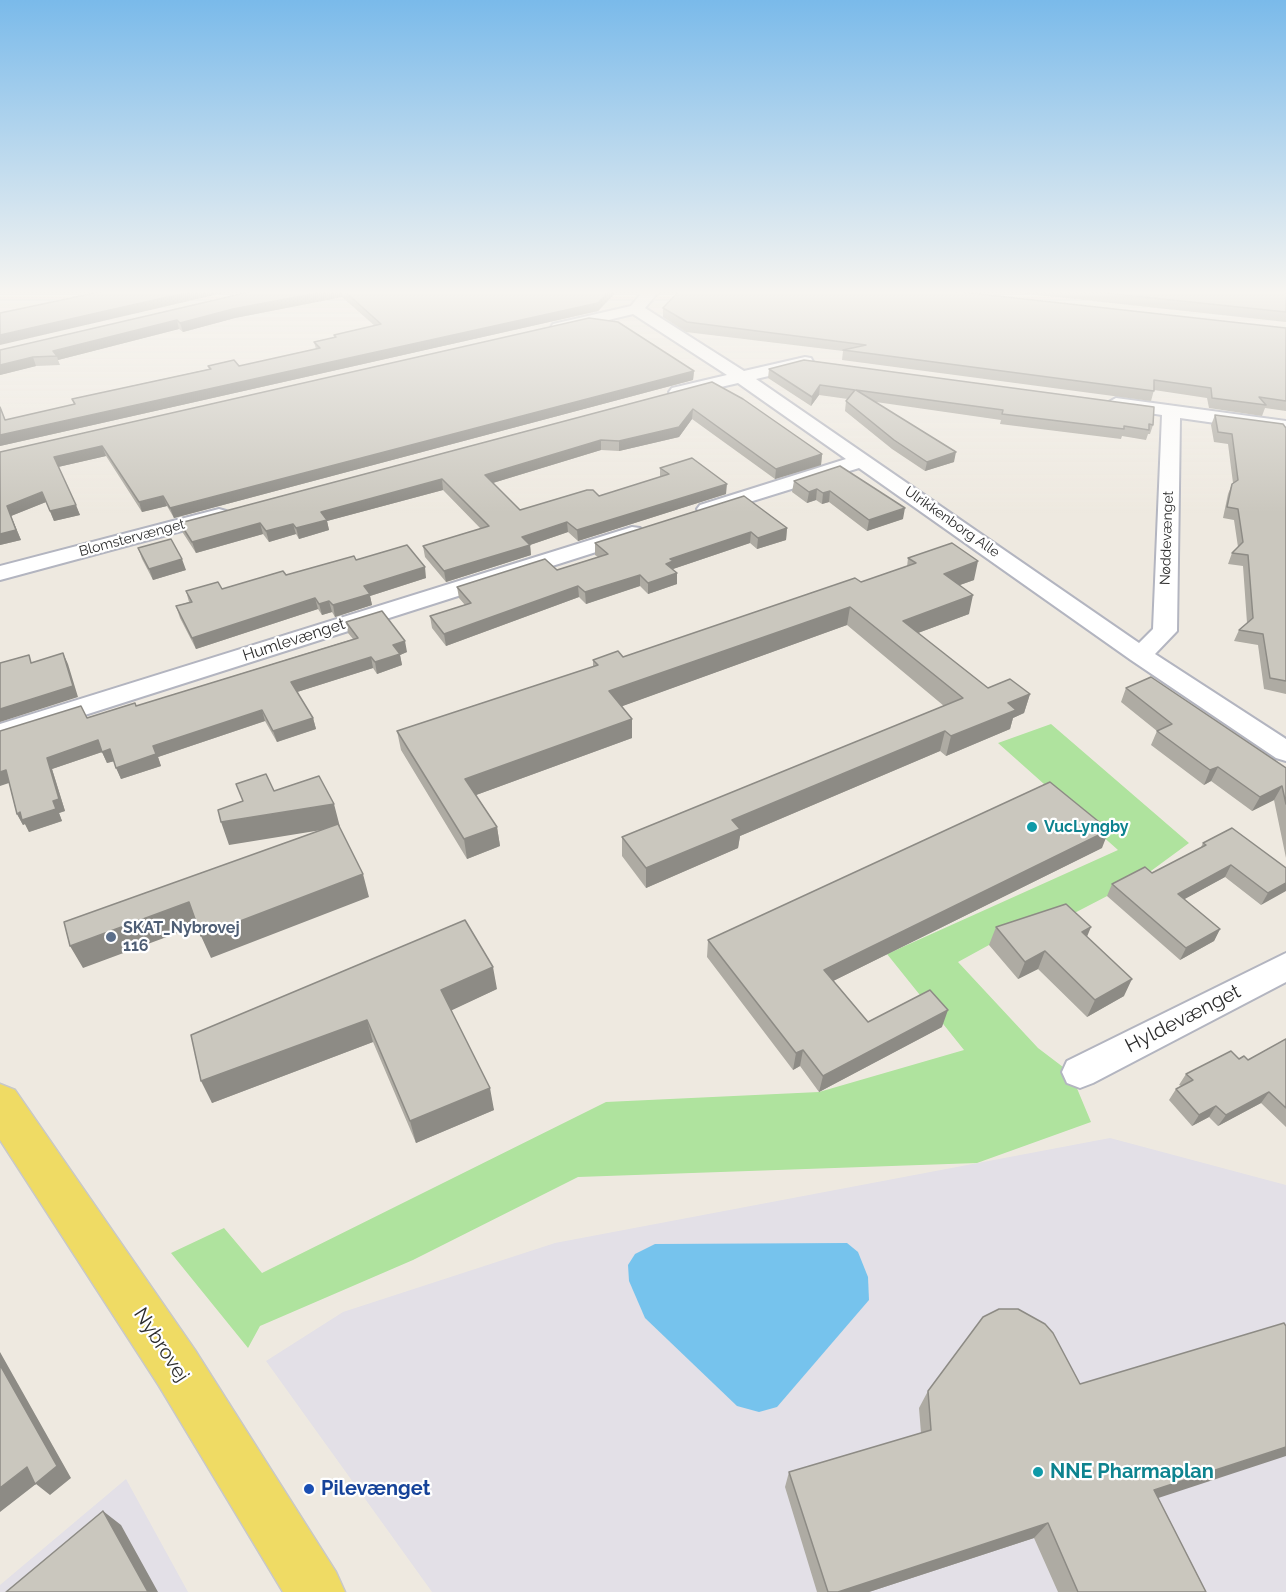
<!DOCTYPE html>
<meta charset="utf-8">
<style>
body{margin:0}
canvas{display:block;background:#eee9e0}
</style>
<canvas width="1286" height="1592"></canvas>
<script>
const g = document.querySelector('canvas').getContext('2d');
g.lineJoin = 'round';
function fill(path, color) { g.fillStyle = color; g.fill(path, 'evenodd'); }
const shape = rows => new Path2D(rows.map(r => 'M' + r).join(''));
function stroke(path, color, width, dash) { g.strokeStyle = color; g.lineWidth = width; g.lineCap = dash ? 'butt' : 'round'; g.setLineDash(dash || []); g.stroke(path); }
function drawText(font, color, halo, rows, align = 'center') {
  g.font = font + ' Raleway,sans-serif'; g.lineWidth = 4.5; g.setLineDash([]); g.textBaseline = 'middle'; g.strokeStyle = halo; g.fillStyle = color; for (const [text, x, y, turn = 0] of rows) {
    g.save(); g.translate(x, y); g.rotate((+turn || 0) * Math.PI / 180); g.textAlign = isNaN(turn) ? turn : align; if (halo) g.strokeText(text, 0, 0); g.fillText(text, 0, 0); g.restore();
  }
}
fill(shape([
 [1110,1138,1286,1185,1286,1592,432,1592,266,1361,343,1312,555,1243],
 [126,1479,188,1592,0,1592,0,1585]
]), '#e3e0e7');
fill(shape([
 [1051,724,1189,843,1140,879,1059,921,989,945,958,962,1038,1048,1063,1067,1076,1086,1091,1122,977,1163,578,1177,413,1260,260,1326,248,1348,171,1253,224,1228,262,1273,606,1102,819,1092,964,1050,887,954,1118,850,998,743]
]), '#afe39e');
fill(shape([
 [847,1243,858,1252,868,1277,869,1300,777,1407,759,1412,737,1406,645,1318,629,1281,628,1265,635,1254,655,1244]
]), '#76c3ed');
const minor = shape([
 [644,290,660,290,645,308,744,371,805,357,811,358,813,362,811,366,756,379,1139,643,1153,629,1162,415,1116,408,1107,403,1116,398,1286,421,1286,433,1180,418,1177,631,1155,654,1286,739,1286,761,1276,758,1131,660,859,468,714,513,700,513,697,509,700,505,846,459,738,383,678,397,672,396,669,392,672,388,727,375,633,314,559,332,551,327,553,324,631,306,644,290],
 [219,509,226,511,230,515,226,519,0,580,0,566,219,509],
 [632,527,640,528,643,533,640,538,0,742,0,724,632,527],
 [1286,953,1286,982,1093,1083,1080,1088,1067,1083,1062,1072,1067,1061,1286,953]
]);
const primary = shape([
 [0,1084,15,1090,195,1350,336,1572,345,1592,283,1592,159,1386,0,1140,0,1084]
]);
stroke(minor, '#b3b5c0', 4);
stroke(primary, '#c8c8c8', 3);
fill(minor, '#fff');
fill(primary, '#efdb64');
fill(shape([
 [258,290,618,290,598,311,0,446,0,407,5,420,75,405,72,399,209,369,208,366,239,366,316,349,314,342,334,338,334,335,375,326,342,297,235,318,183,332,179,329,58,360,60,365,36,366,0,375,0,350],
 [992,290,1286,290,1286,322],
 [663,308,1286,328,1286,411,1265,408,1262,416,1209,408,1207,398,1154,390,1151,401,842,360,843,351,686,332,663,317],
 [769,369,1153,425,1150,434,1148,434,1146,440,1122,436,1121,439,1000,424,1001,420,876,402,954,462,925,471,892,449,845,411,846,401,848,399,819,395,811,406,768,378],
 [694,371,693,380,174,518,167,506,142,512,106,456,58,467,80,515,54,521,46,502,11,516,21,540,0,545,0,452],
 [712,382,822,454,821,465,775,479,692,419,679,437,619,451,601,450,493,483,520,510,599,496,660,477,660,468,726,494,578,541,568,532,530,545,531,555,446,582,425,557,423,546,481,529,443,490,327,521,329,530,299,539,296,534,269,542,263,534,196,553,183,533,180,523],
 [1215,415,1286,428,1286,694,1264,689,1258,645,1234,641,1239,630,1247,623,1243,566,1228,564,1232,553,1238,547,1234,520,1223,518,1228,494,1232,484,1233,483,1228,444,1214,442,1211,425],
 [840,466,903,519,867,531,829,502,822,504,816,500,807,503,792,492,794,481],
 [787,528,786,540,757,549,750,543,673,569,677,584,648,594,640,586,586,604,579,597,446,646,432,628,430,616,465,605,459,598,457,587,557,570,598,557,595,555,595,543],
 [138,548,186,570,153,580,142,559],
 [908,558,974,580,960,585,969,614,918,633,988,688,1030,694,1024,713,1013,718,1010,729,946,756,940,751,740,836,738,848,646,888,622,856,622,837,944,706,847,625,622,706,632,719,632,738,476,795,497,827,500,846,467,859,401,750,397,731,593,667,593,660,623,657,861,582,907,567],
 [356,560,426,578,370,596,372,605,335,617,332,612,322,615,318,609,196,649,180,618,176,606,189,602,186,591,222,589],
 [346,622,407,652,400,655,402,665,377,674,373,668,297,692,313,718,316,729,277,742,265,721,158,757,161,766,121,779,114,761,107,763,102,752,52,769,65,811,59,813,62,821,29,832,25,824,23,825,17,814,9,783,87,718,136,706,353,639,348,633],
 [1126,688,1286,768,1286,858,1274,800,1252,811,1211,781,1204,785,1151,745,1157,731,1121,702],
 [1203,843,1286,868,1261,905,1225,877,1184,899,1220,929,1214,941,1180,960,1107,896,1112,884,1152,873,1200,849],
 [1102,848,833,981,868,1022,942,1027,819,1092,800,1066,793,1070,707,957,708,940],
 [996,927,1087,937,1124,996,1087,1017,1038,969,1018,979,989,945],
 [497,989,451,1010,494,1110,416,1143,373,1042,212,1103,191,1035],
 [1286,1039,1286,1127,1261,1103,1218,1126,1209,1117,1192,1126,1169,1100,1176,1089,1181,1086,1179,1085,1186,1074,1239,1059,1248,1060],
 [1080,1384,1158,1498,1206,1592,1058,1592,1034,1538,869,1592,817,1592,785,1487,789,1472,921,1433,919,1408,928,1391]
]), '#aeaba3');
fill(shape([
 [198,290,236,290,0,345,0,335],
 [333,290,341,290,342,297,235,318,183,332,180,323,233,309],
 [610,290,618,290,598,311,0,446,0,435],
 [177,320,179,329,58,360,57,356,53,351],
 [33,357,36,366,0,375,0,365],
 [694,371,693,380,174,518,170,508],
 [820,385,819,395,811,406,812,397],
 [693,409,692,419,679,437,619,451,619,441],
 [601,440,601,450,486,485,485,475],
 [102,446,106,456,58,467,54,457],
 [956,452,954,462,925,471,927,462],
 [822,454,821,465,775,479,776,469],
 [442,479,443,490,327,521,329,530,299,539,296,528,321,512],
 [727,484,726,494,578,541,577,530],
 [817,489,816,500,807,503,809,492],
 [830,491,829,502,822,504,823,493],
 [42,492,46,502,11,516,21,540,0,545,0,534,7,506],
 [163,496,167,506,142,512,139,502],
 [76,505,80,515,54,521,50,511],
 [905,508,903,519,867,531,869,520],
 [567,522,568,532,530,545,531,555,446,582,444,571,522,537],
 [260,523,263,534,196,553,192,542],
 [293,524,296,534,269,542,266,531],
 [787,528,786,540,757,549,758,538],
 [751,532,750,543,673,569,666,564,670,559],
 [182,559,186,570,153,580,149,569],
 [978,561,974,580,940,592,944,574],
 [425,567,426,578,370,596,372,605,335,617,333,605,364,586],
 [677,573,677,584,648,594,648,583],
 [640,575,640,586,586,604,585,592],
 [578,586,579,597,446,646,444,634],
 [973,595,969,614,899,640,903,621],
 [315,598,318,609,196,649,192,638],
 [329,601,332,612,322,615,319,604],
 [850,607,847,625,609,711,609,691],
 [405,641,407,652,400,655,402,665,377,674,375,662,393,645],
 [63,653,68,664,78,697,0,722,0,709],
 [371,657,373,668,294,693,291,682],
 [1030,694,1024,713,1013,718,1010,729,946,756,951,736,1008,703],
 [262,710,265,721,158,757,161,766,121,779,116,768,153,746],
 [313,718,316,729,277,742,273,731],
 [632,719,632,738,468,798,465,779],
 [945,731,940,751,740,836,738,848,646,888,646,868,732,820],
 [98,740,110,749,115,761,107,763,102,752,52,769,65,811,59,813,62,821,29,832,25,824,23,825,17,814,53,801,47,758],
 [1218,767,1211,781,1204,785,1210,770],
 [6,770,12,782,0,786,0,772],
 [1282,786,1274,800,1252,811,1260,797],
 [334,804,340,827,229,845,221,822],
 [497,827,500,846,467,859,464,839],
 [1109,830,1102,848,821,987,824,970],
 [1231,865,1225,877,1172,906,1178,894],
 [363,874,369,897,211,958,201,936],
 [1286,883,1286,891,1261,905,1268,893],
 [189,902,199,925,83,968,70,946],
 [1091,927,1084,944,1082,932],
 [1220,929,1214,941,1180,960,1186,948],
 [1045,951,1038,969,1018,979,1025,962],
 [493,967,497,989,446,1013,441,990],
 [1132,979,1124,996,1087,1017,1095,1000],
 [948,1010,942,1027,819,1092,823,1076],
 [367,1020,373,1042,212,1103,201,1081],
 [803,1050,800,1066,793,1070,796,1053],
 [490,1088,494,1110,416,1143,410,1121],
 [1269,1092,1261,1103,1218,1126,1226,1115],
 [1216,1106,1209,1117,1192,1126,1199,1115],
 [0,1352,71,1478,50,1495,36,1484,0,1512,0,1488,27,1467,0,1365],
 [1286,1447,1286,1456,1137,1505,1154,1490],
 [103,1511,121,1525,158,1592,148,1592],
 [1048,1523,1034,1538,869,1592,838,1592]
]), '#8d8b85');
const building = shape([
 [109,290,198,290,0,335,0,313,109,290],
 [258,290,333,290,233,309,180,323,177,320,53,351,57,356,33,357,0,365,0,350,258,290],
 [343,290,610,290,598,303,0,435,0,407,5,420,75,404,72,399,211,369,208,366,234,360,239,366,320,348,314,342,336,337,334,335,381,324,343,290],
 [680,290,943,290,1286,328,1286,401,1259,397,1266,405,1212,398,1211,388,1154,380,1154,391,843,350,866,345,687,322,663,308,680,290],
 [1077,290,1286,290,1286,312,1077,290],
 [589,318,618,322,694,371,170,508,163,496,139,502,102,446,54,457,76,505,50,511,42,492,7,506,16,530,0,534,0,452,589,318],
 [804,360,1154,407,1153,425,1149,424,1149,430,1124,426,1124,429,1002,414,1003,410,856,390,956,452,927,462,894,440,846,401,855,390,820,385,812,397,769,369,804,360],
 [712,382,743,399,822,454,776,469,693,409,679,427,619,441,601,440,485,475,520,510,587,490,593,490,599,496,669,474,660,468,692,458,727,484,577,530,567,522,522,537,530,545,444,571,423,546,489,526,442,479,321,512,327,520,296,528,293,524,266,531,260,523,192,542,180,523,712,382],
 [1215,415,1283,424,1286,428,1286,681,1270,678,1263,634,1239,630,1253,618,1248,555,1232,553,1243,542,1238,509,1227,507,1232,484,1238,480,1232,434,1218,432,1215,415],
 [840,466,905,508,869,520,830,491,823,493,817,489,809,492,794,481,840,466],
 [744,496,787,528,758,538,751,532,670,559,673,561,666,564,677,573,648,583,640,575,585,592,578,586,444,634,430,616,471,603,457,587,545,559,557,570,608,554,595,543,744,496],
 [171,539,182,559,149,569,138,548,171,539],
 [952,543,978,561,944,574,973,595,903,621,988,688,1010,679,1030,694,1008,703,1016,710,951,736,945,731,732,820,740,829,646,868,622,837,963,698,850,607,609,691,632,719,465,779,497,827,464,839,397,731,598,665,593,660,618,651,623,657,855,578,861,582,916,563,908,558,952,543],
 [407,545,425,567,364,586,370,594,333,605,329,601,319,604,315,598,192,638,176,606,192,602,186,591,218,582,222,589,283,571,286,575,354,556,356,560,407,545],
 [382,611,405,641,393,645,400,654,375,662,371,657,291,682,313,718,273,731,262,710,153,746,156,754,116,768,110,749,102,752,98,740,47,758,59,799,53,801,56,809,22,820,20,812,17,814,6,770,0,772,0,731,81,706,87,718,135,703,136,706,358,638,346,622,382,611],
 [63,653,73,686,0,709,0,663,29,655,31,663,63,653],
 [1151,677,1286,768,1286,804,1282,786,1260,797,1218,767,1210,770,1157,731,1172,724,1126,688,1151,677],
 [266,774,274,791,319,776,334,804,221,822,218,810,243,801,236,784,266,774],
 [1050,782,1109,830,824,970,868,1022,930,990,948,1010,823,1076,803,1050,796,1053,708,940,1050,782],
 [338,824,363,874,201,936,189,902,70,946,64,922,338,824],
 [1232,828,1286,868,1286,883,1268,893,1231,865,1178,894,1220,929,1186,948,1112,884,1145,867,1152,873,1206,845,1203,843,1232,828],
 [1066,904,1091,927,1082,932,1132,979,1095,1000,1045,951,1025,962,996,927,1066,904],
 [465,920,493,967,441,990,490,1088,410,1121,367,1020,201,1081,191,1035,465,920],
 [1286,1039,1286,1108,1269,1092,1226,1115,1216,1106,1199,1115,1176,1089,1193,1080,1186,1074,1231,1051,1239,1059,1244,1056,1248,1060,1286,1039],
 [999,1309,1018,1309,1045,1324,1053,1333,1080,1384,1284,1323,1286,1326,1286,1447,1154,1490,1206,1592,1078,1592,1048,1523,838,1592,828,1592,789,1472,931,1430,928,1391,983,1317,999,1309],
 [0,1365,57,1466,35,1484,27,1467,0,1488,0,1365],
 [103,1511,148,1592,6,1592,103,1511]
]);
fill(building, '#cac7be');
stroke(building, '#8d8b85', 1.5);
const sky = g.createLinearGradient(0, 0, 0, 513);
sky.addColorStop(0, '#7abaea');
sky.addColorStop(0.57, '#f7f5f1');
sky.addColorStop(1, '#f7f5f100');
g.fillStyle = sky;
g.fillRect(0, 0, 1286, 513);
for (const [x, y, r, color] of [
 [1032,827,6,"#0f9aa8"],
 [111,937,6,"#5c6f8a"],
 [1038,1472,6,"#0f9aa8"],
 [309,1489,6,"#1a4fb4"]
]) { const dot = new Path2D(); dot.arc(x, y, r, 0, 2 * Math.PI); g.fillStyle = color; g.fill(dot); stroke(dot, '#fff', 2); }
drawText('14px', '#2d2d2d', '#fff', [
 ["Ulrikkenborg Alle",952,522,35],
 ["Blomstervænget",132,538,-15],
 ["Nøddevænget",1167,538,-88]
]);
drawText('16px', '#2d2d2d', '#fff', [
 ["Humlevænget",294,640,-18]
]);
drawText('bold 16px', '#0d838f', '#fff', [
 ["VucLyngby",1044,827]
], 'left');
drawText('bold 16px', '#4e5e75', '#fff', [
 ["SKAT_Nybrovej",123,928],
 ["116",123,946]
], 'left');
drawText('20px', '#2d2d2d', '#fff', [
 ["Hyldevænget",1183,1019,-27],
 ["Nybrovej",161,1345,57]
]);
drawText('bold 20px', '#0d838f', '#fff', [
 ["NNE Pharmaplan",1050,1472]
], 'left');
drawText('bold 20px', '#164399', '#fff', [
 ["Pilevænget",321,1489]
], 'left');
</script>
